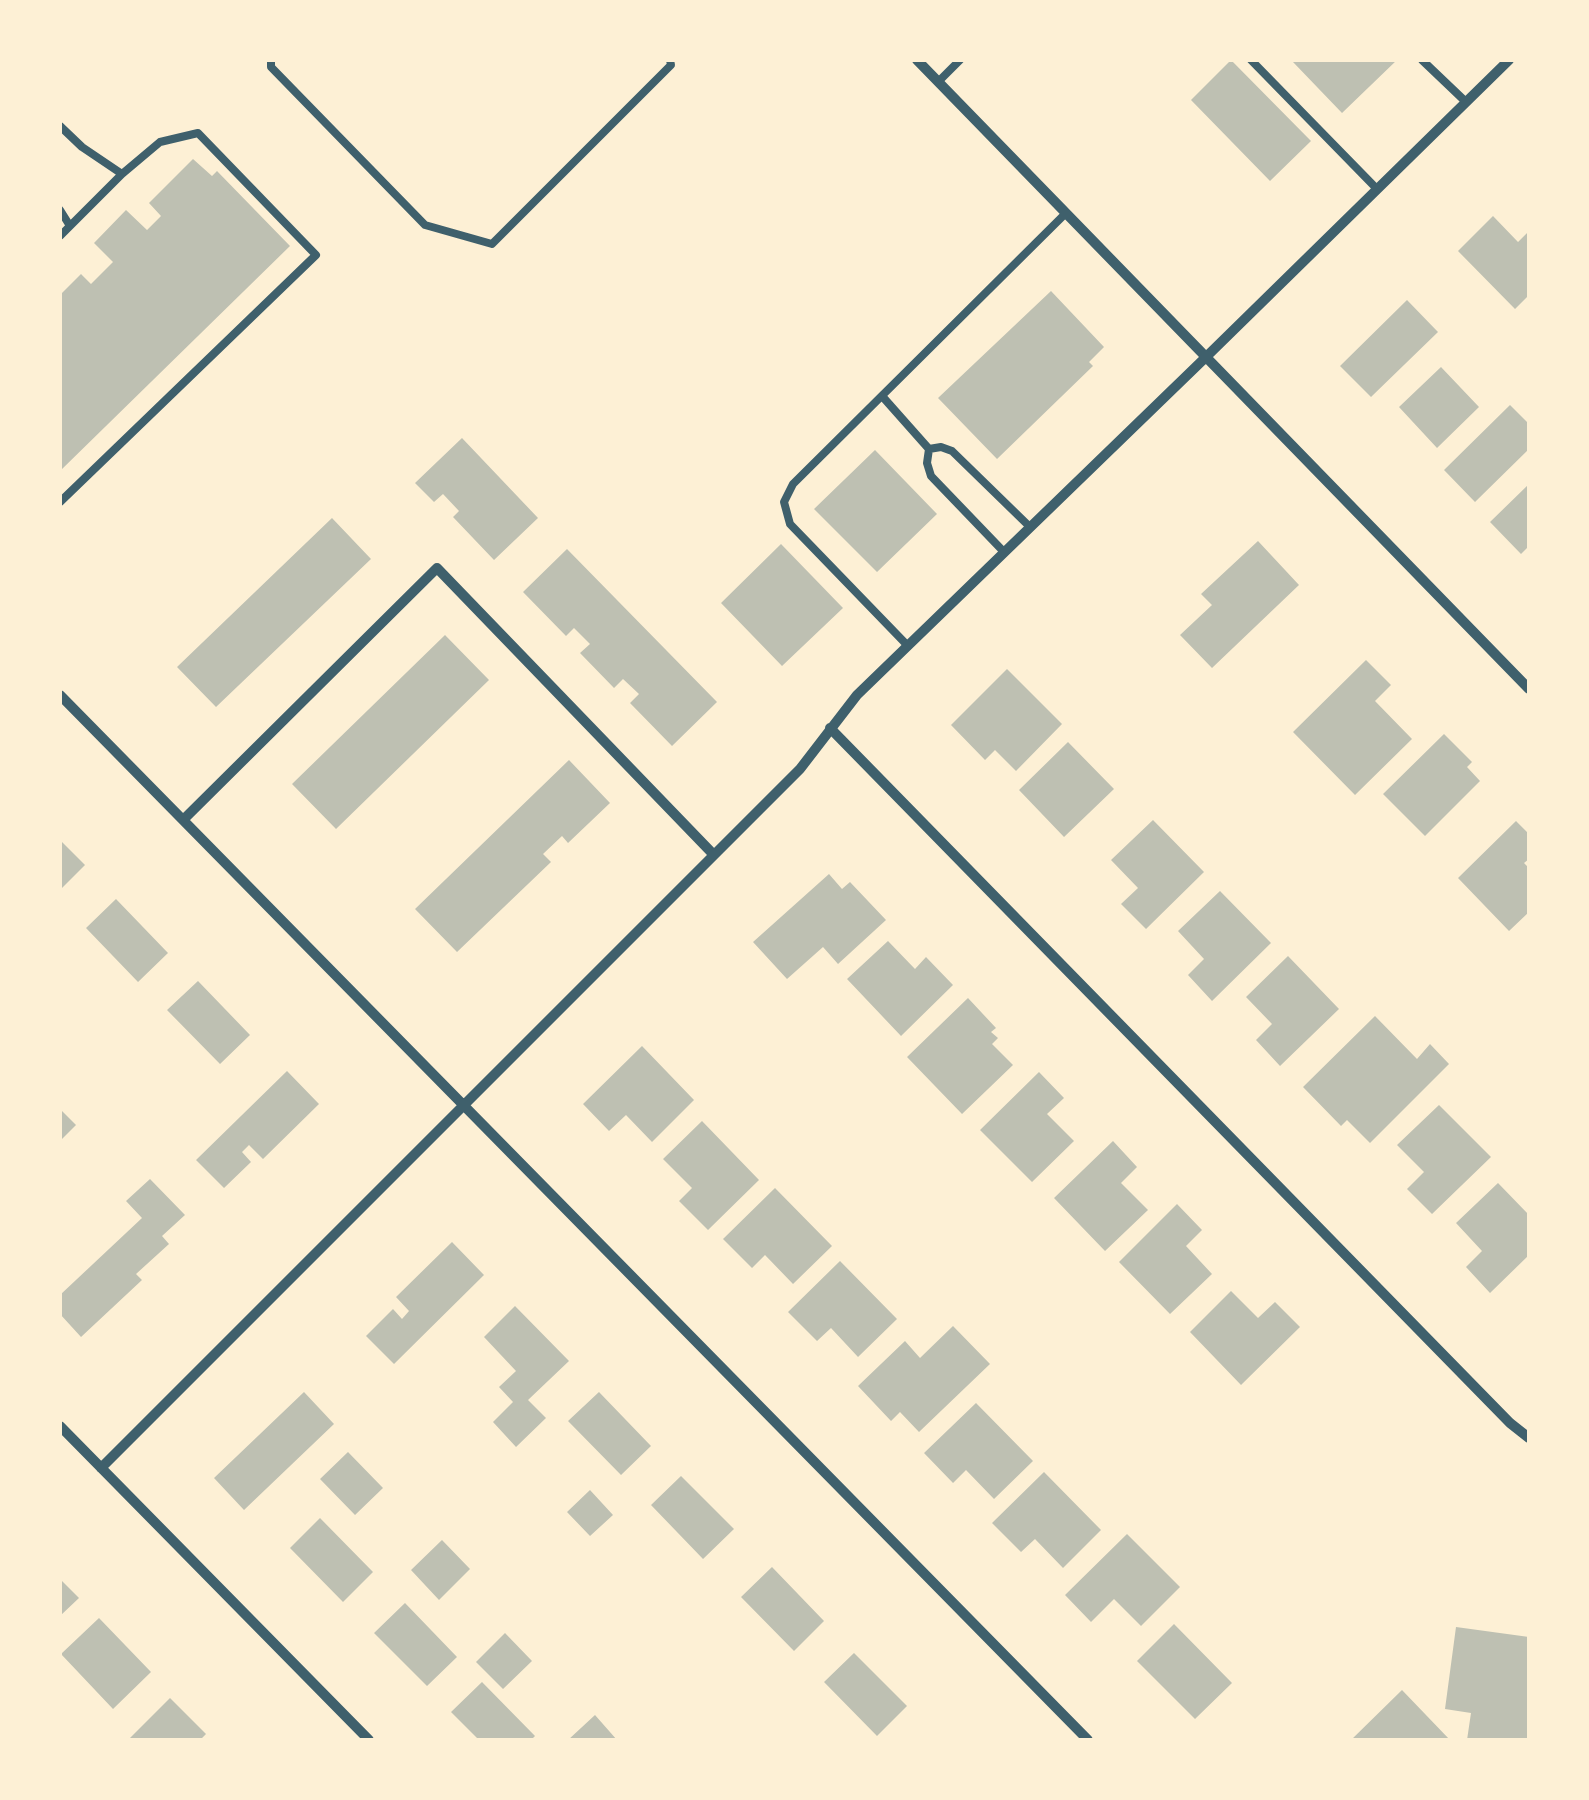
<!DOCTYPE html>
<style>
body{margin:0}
#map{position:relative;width:1589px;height:1800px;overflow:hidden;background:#fdf0d5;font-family:"PT Sans",sans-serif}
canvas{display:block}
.frame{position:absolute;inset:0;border:62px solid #fdf0d5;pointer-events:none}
</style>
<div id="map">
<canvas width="1589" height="1800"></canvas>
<div class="frame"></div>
</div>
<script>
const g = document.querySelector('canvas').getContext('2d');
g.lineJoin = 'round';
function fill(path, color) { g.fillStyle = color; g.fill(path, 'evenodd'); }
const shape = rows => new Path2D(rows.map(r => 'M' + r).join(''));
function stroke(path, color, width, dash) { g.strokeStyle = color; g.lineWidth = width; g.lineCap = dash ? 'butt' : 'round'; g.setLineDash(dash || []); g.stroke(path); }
fill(shape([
 [1231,60,1311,141,1270,181,1191,100],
 [1295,60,1397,60,1342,113,1293,62],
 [193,159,212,176,217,171,290,246,60,471,60,295,81,274,91,284,113,262,94,243,126,210,147,230,161,216,149,203],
 [1493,216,1518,242,1529,231,1529,295,1515,309,1458,251],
 [1051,291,1104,347,1089,362,1093,366,997,459,938,398],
 [1407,300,1438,332,1371,397,1340,366],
 [1441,367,1479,407,1437,448,1399,407],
 [1510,405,1529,424,1529,449,1475,502,1444,470],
 [462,438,538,518,494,560,453,517,459,511,443,494,434,502,415,483],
 [875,450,937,514,877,572,814,509],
 [1529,484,1529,546,1521,554,1490,522],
 [332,518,371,559,216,707,177,667],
 [1258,541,1299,585,1212,668,1180,635,1212,605,1201,594],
 [781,544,843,608,782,666,721,603],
 [567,549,717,702,672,746,630,703,639,694,623,679,614,688,580,653,590,644,574,628,566,636,523,592],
 [445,635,489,680,336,829,292,784],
 [1366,660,1391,685,1375,701,1412,739,1355,795,1293,732],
 [1007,669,1062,724,1016,771,995,750,985,760,951,725],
 [1444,734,1472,762,1467,767,1480,781,1425,836,1383,794],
 [1068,742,1114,789,1064,837,1019,790],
 [569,760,610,803,568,843,562,836,543,854,551,862,457,952,415,909],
 [1153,820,1204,872,1146,929,1121,904,1138,888,1111,860],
 [1516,821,1529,834,1529,859,1524,863,1529,868,1529,912,1509,931,1458,878],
 [60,840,85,865,60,890],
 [829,874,842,889,850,882,886,920,838,964,823,947,787,979,753,942],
 [1220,891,1271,943,1212,1001,1188,975,1204,959,1178,931],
 [116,899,168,953,138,982,86,928],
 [888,941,915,969,926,957,953,985,901,1036,847,979],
 [1288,956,1339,1009,1280,1066,1256,1040,1272,1024,1246,997],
 [198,981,250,1035,220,1064,167,1010],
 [968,998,996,1028,991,1032,998,1038,992,1044,1013,1065,962,1114,907,1057],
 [1375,1016,1417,1059,1430,1044,1449,1064,1370,1143,1347,1120,1341,1126,1303,1087],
 [642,1046,694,1100,652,1142,626,1115,609,1131,583,1104],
 [287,1071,319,1104,263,1159,249,1145,242,1152,251,1162,224,1188,196,1160],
 [1039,1072,1064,1098,1047,1114,1074,1141,1032,1182,980,1130],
 [1439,1105,1491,1157,1432,1214,1407,1189,1424,1172,1397,1145],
 [60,1109,76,1125,60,1141],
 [702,1121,759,1180,708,1230,679,1201,692,1188,663,1159],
 [1113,1141,1137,1167,1121,1183,1148,1210,1105,1251,1054,1198],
 [150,1179,185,1215,162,1236,169,1244,136,1274,142,1280,81,1337,60,1314,60,1295,142,1218,126,1201],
 [1498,1183,1529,1215,1529,1255,1490,1293,1466,1267,1482,1251,1456,1223],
 [775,1188,832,1246,793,1284,765,1255,752,1268,723,1239],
 [1177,1204,1202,1230,1186,1246,1212,1274,1170,1314,1119,1262],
 [452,1242,484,1275,394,1364,366,1336,393,1309,402,1319,409,1311,396,1297],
 [840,1261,897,1319,858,1357,831,1328,817,1341,788,1312],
 [1231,1291,1258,1318,1275,1302,1300,1327,1241,1385,1190,1332],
 [515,1306,569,1361,528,1400,546,1418,516,1447,493,1422,513,1402,499,1387,516,1371,484,1337],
 [953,1326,990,1364,919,1432,900,1412,891,1421,858,1386,905,1341,920,1358],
 [304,1392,334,1424,244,1510,214,1478],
 [599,1392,651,1446,621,1475,568,1421],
 [976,1403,1033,1461,994,1499,966,1470,953,1483,924,1453],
 [348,1452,383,1488,355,1515,320,1479],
 [1044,1472,1101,1530,1063,1568,1035,1539,1021,1552,992,1523],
 [681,1476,734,1529,703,1559,651,1505],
 [590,1490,613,1515,590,1536,567,1512],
 [320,1518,373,1572,343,1602,290,1548],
 [1127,1534,1180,1587,1141,1626,1114,1599,1091,1622,1065,1595],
 [442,1540,470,1569,439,1600,411,1570],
 [772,1567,824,1621,794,1651,741,1597],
 [60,1579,79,1598,60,1616],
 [405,1603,457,1657,427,1686,374,1633],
 [99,1618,151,1672,113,1709,61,1654],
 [1174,1624,1232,1683,1195,1719,1137,1661],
 [1456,1627,1529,1637,1529,1740,1467,1740,1471,1713,1445,1709],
 [505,1633,532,1661,503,1689,476,1662],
 [854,1653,907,1706,877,1736,824,1682],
 [482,1682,535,1736,531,1740,479,1740,451,1712],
 [1402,1690,1450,1740,1351,1740],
 [170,1698,206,1734,200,1740,128,1740],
 [595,1715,617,1740,568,1740]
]), '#bec0b2');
stroke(shape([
 [271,60,271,67,425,225,492,244,671,65,670,60],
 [1251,60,1377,189],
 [1422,60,1466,102],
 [938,82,960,60],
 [60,126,82,147,122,174,160,142,198,133,316,255,60,502],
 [60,210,70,226,60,236],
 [70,226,122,174],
 [882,396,929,449],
 [1004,552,931,476,927,463,929,449,941,447,952,451,1030,527],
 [908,646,790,524,784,502,793,484,1066,213]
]), '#3f606c', 8);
stroke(shape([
 [917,60,1529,689],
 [60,695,1088,1740],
 [830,728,1510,1423,1529,1438],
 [183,820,437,568,713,854],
 [60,1426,369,1740],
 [101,1468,800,769,857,695,1206,357,1509,60]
]), '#3f606c', 10);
</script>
